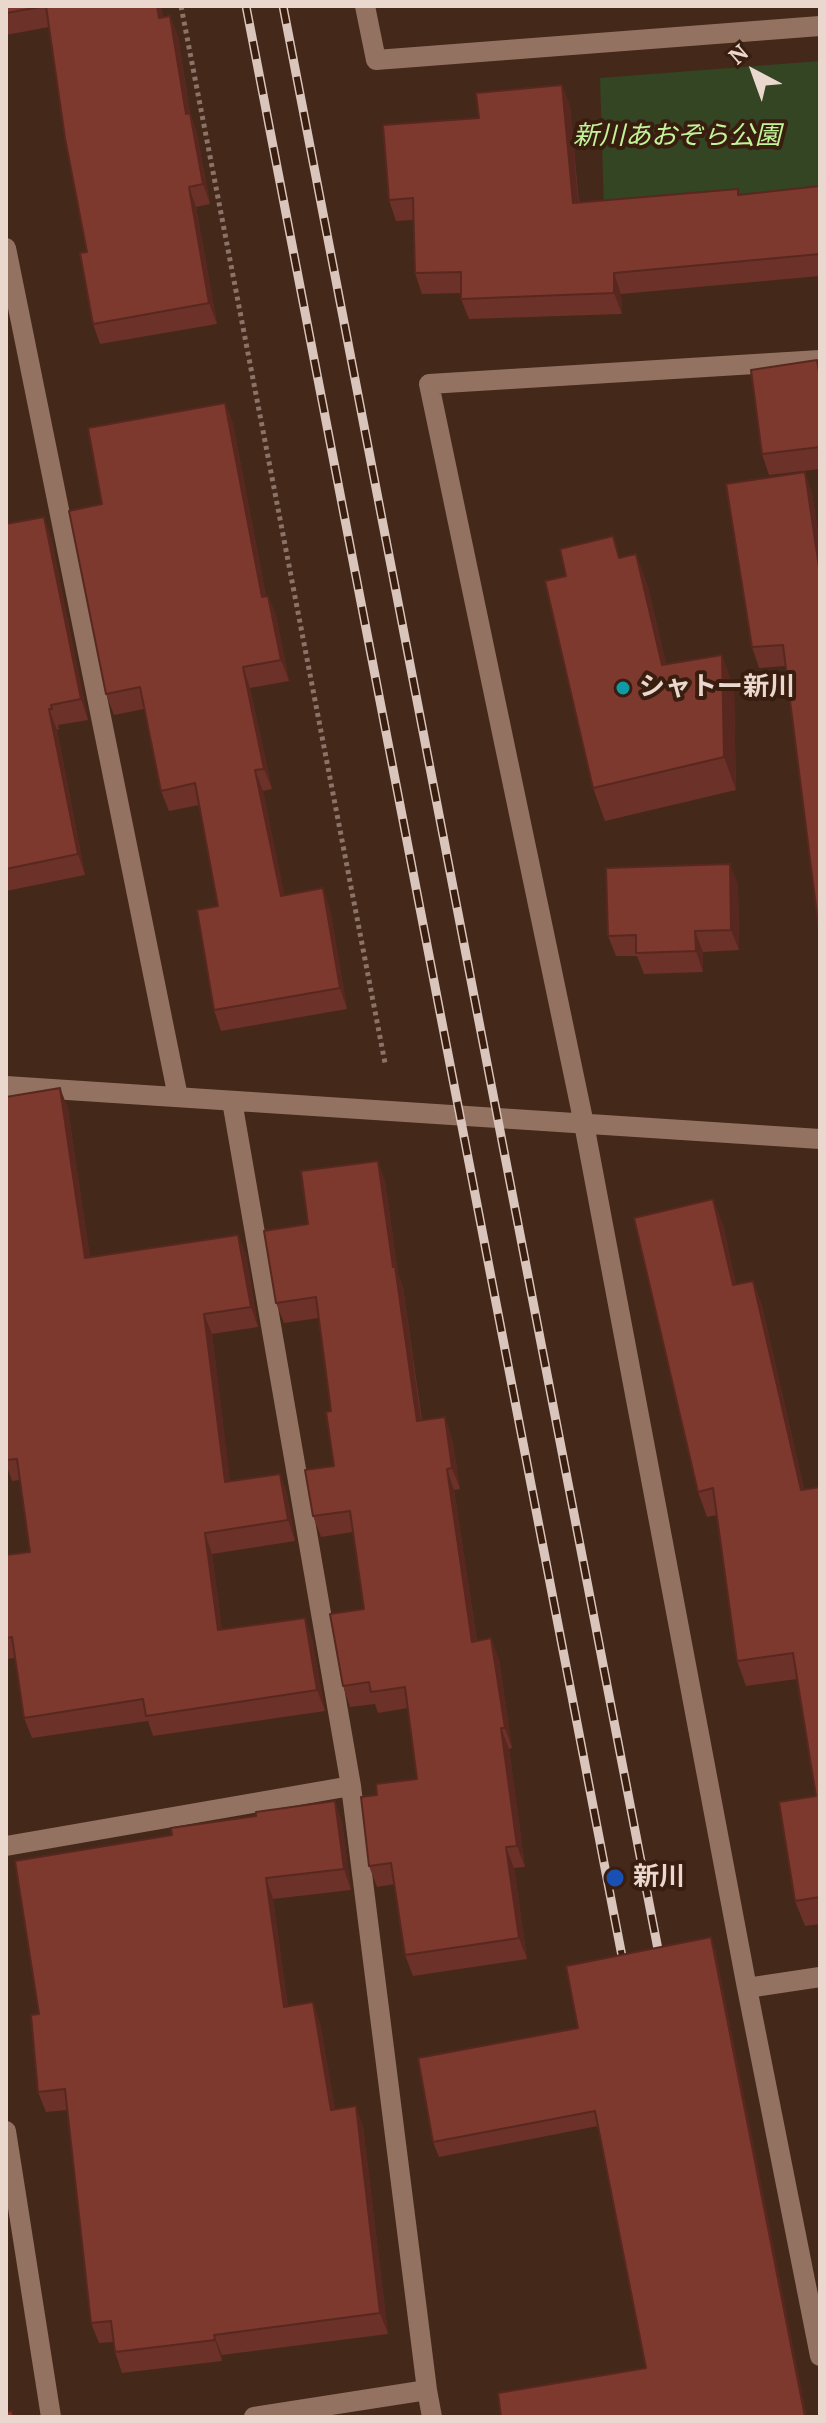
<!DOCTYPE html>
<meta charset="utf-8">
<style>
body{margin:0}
#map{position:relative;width:826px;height:2423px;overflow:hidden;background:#44281a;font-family:"PT Serif",serif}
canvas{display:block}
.frame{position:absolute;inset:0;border:8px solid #ead7ce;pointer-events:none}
.north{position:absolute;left:714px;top:32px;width:80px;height:80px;-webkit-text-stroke:6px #391e10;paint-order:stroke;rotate:319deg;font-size:22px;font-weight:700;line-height:32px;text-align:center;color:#ead7ce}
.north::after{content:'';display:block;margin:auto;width:28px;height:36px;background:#ead7ce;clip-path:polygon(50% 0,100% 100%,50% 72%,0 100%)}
</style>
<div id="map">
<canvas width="826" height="2423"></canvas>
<div class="frame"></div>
<div class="north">N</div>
</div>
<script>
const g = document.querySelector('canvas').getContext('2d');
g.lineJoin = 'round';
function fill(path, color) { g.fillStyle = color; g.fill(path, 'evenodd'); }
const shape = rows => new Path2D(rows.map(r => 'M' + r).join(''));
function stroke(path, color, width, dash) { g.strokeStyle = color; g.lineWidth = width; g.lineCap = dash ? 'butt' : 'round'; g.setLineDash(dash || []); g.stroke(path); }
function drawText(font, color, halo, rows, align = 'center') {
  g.font = font + ' "PT Serif","Noto Sans JP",serif'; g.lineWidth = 8; g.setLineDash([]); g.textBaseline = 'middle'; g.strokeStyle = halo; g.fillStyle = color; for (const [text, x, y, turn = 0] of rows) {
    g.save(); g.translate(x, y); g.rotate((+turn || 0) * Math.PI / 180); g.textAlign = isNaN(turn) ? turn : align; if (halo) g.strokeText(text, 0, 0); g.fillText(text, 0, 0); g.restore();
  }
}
fill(shape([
 [820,61,820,187,604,209,600,78]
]), '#334523');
stroke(shape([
 [181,6,385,1063]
]), '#8b7367', 5, [4, 4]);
stroke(shape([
 [365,6,376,60,820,26],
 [6,248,178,1097],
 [820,360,429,384,584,1124,747,1988,820,2356],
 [6,1086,820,1139],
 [232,1101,351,1786,427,2390,432,2417],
 [6,1846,351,1786],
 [747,1988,820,1977],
 [6,2131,51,2417],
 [254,2417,427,2390]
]), '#937262', 20);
const rail = shape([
 [246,6,626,1977],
 [283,6,662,1970]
]);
stroke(rail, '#d9c5bb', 9);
stroke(rail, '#391e10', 6, [18]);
fill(shape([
 [6,6,161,6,163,17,178,36,190,113,197,134,210,204,196,207,217,324,100,344,93,324,87,252,49,27,6,35],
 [570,105,579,203,740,195,820,186,820,276,621,294,622,314,469,319,461,299,461,293,422,294,415,273,413,220,396,221,389,200,479,118],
 [820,367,820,469,769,475,762,454],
 [225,403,233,424,266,596,268,596,276,616,289,681,250,688,272,789,263,791,284,895,330,909,347,1009,221,1031,214,1010,218,906,199,805,169,811,161,791,144,709,114,715,106,694,102,504],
 [812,493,820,545,820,932,786,666,759,668,752,647],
 [6,524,51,537,88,720,58,725,59,729,57,730,85,875,6,891],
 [636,554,648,587,666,664,734,688,736,790,605,821,593,788,566,576],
 [738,884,739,950,703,952,703,972,644,974,637,956,616,956,608,936],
 [60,1088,68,1109,90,1258,238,1235,246,1255,258,1327,212,1334,230,1482,280,1474,287,1495,295,1541,212,1554,222,1630,312,1638,325,1711,153,1736,148,1721,32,1738,24,1718,15,1658,6,1659,6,1555,30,1552,20,1480,12,1481,6,1464,6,1097],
 [385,1181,398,1274,403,1287,422,1420,452,1438,460,1489,454,1490,477,1641,499,1659,512,1748,509,1749,525,1867,514,1868,527,1959,413,1976,405,1955,395,1884,377,1887,369,1866,377,1795,417,1779,408,1708,378,1713,375,1704,350,1707,343,1686,364,1609,353,1532,321,1537,313,1516,334,1466,331,1411,319,1318,284,1323,276,1303,308,1224],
 [723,1224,736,1285,753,1281,762,1306,804,1489,820,1487,820,1924,805,1926,795,1901,816,1796,797,1679,746,1686,737,1661,717,1515,707,1517,698,1492],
 [342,1821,351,1890,273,1899,288,2007,320,2023,335,2109,363,2126,388,2334,222,2355,222,2361,122,2373,115,2352,113,2342,99,2343,91,2323,67,2110,46,2112,38,2092,39,2014],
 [716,1952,646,2368,598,2126,439,2157,433,2142,578,2028]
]), '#6c3128');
fill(shape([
 [157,6,161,6,167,38,159,18],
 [170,16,178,36,193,134,186,114],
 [562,85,570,105,580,224,573,203],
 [190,113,197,134,210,204,203,184],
 [189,187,196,207,217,324,209,303],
 [614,273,621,294,622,314,614,293],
 [225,403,233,424,270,617,262,597],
 [805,472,812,493,820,545,820,574],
 [44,517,51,537,88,720,81,699],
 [636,554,648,587,674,698,662,665],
 [268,596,276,616,289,681,281,660],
 [722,655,734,688,736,790,724,757],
 [243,667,250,688,272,789,264,769],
 [49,709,57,730,85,875,78,854],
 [255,770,263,791,289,916,281,896],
 [730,864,738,884,739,950,731,930],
 [323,888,330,909,347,1009,340,988],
 [695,931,703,952,703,972,696,951],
 [60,1088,68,1109,93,1279,85,1258],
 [378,1161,385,1181,398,1274,403,1287,424,1442,417,1421],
 [713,1199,723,1224,742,1310,733,1285],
 [238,1235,246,1255,258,1327,251,1307],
 [753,1281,762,1306,810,1515,801,1490],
 [204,1314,212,1334,233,1503,225,1482],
 [445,1417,452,1438,460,1489,452,1468],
 [447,1469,454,1490,480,1662,472,1642],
 [280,1474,287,1495,295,1541,288,1520],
 [205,1533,212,1554,225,1651,218,1630],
 [305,1618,312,1638,325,1711,317,1690],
 [491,1638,499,1659,512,1748,505,1728],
 [501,1728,509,1749,525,1867,517,1846],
 [335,1801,342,1821,351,1890,344,1869],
 [506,1847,514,1868,527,1959,519,1938],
 [266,1878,273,1899,291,2028,284,2007],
 [711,1937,716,1952,807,2417,805,2417],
 [313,2002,320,2023,339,2130,331,2110],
 [356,2106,363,2126,388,2334,380,2313],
 [214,2335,222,2355,222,2361,215,2340]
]), '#582820');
const building = shape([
 [6,6,46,6,6,13,6,6],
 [46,6,157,6,159,18,170,16,186,114,190,113,203,184,189,187,209,303,93,324,80,253,87,252,65,138,46,6],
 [562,85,573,203,738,189,738,195,820,186,820,254,614,273,614,293,461,299,461,272,415,273,413,198,389,200,383,125,479,118,476,93,562,85],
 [817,360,820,379,820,447,762,454,751,370,817,360],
 [225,403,262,597,268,596,281,660,243,667,264,769,255,770,281,896,323,888,340,988,214,1010,197,910,218,906,195,783,161,791,140,687,106,694,69,511,102,504,88,428,225,403],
 [805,472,820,574,819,930,783,645,752,647,726,484,805,472],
 [44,517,81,699,51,705,52,709,49,709,78,854,6,869,6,524,44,517],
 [613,536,619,558,636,554,662,665,722,655,724,757,593,788,545,581,566,576,560,549,613,536],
 [730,864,731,930,695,931,696,951,636,953,636,935,608,936,606,868,730,864],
 [60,1088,85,1258,238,1235,251,1307,204,1314,225,1482,280,1474,288,1520,205,1533,218,1630,305,1618,317,1690,146,1716,143,1699,24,1718,12,1637,6,1638,6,1555,30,1552,17,1459,6,1460,6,1097,60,1088],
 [378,1161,393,1267,395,1266,417,1421,445,1417,452,1468,447,1469,472,1642,491,1638,505,1728,501,1728,517,1846,506,1847,519,1938,405,1955,391,1863,369,1866,361,1797,377,1795,376,1784,417,1779,405,1687,371,1692,369,1682,343,1686,330,1614,364,1609,350,1511,313,1516,305,1470,334,1466,326,1412,331,1411,316,1297,276,1303,264,1231,308,1224,301,1171,378,1161],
 [713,1199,733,1285,753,1281,801,1490,820,1487,820,1897,795,1901,779,1802,816,1796,793,1653,737,1661,713,1488,698,1492,634,1218,713,1199],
 [335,1801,344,1869,266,1878,284,2007,313,2002,331,2110,356,2106,380,2313,214,2335,215,2340,115,2352,111,2321,91,2323,65,2089,38,2092,31,2015,39,2014,15,1861,172,1835,171,1828,256,1816,256,1812,335,1801],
 [711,1937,805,2417,501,2417,498,2393,646,2368,595,2111,433,2142,418,2058,578,2028,566,1966,711,1937],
 [12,2411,13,2417,6,2417,6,2412,12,2411]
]);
fill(building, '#7e392e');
stroke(building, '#582820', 2);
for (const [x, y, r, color] of [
 [623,688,8,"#0f9aa8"],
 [615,1878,10,"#1a4fb4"]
]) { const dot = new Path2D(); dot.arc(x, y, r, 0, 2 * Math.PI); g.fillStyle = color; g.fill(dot); stroke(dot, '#391e10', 3); }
drawText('italic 26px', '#c2f49a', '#391e10', [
 ["新川あおぞら公園",677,137]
]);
drawText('bold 26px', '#ead7ce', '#391e10', [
 ["シャトー新川",639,688],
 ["新川",633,1878]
], 'left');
</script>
